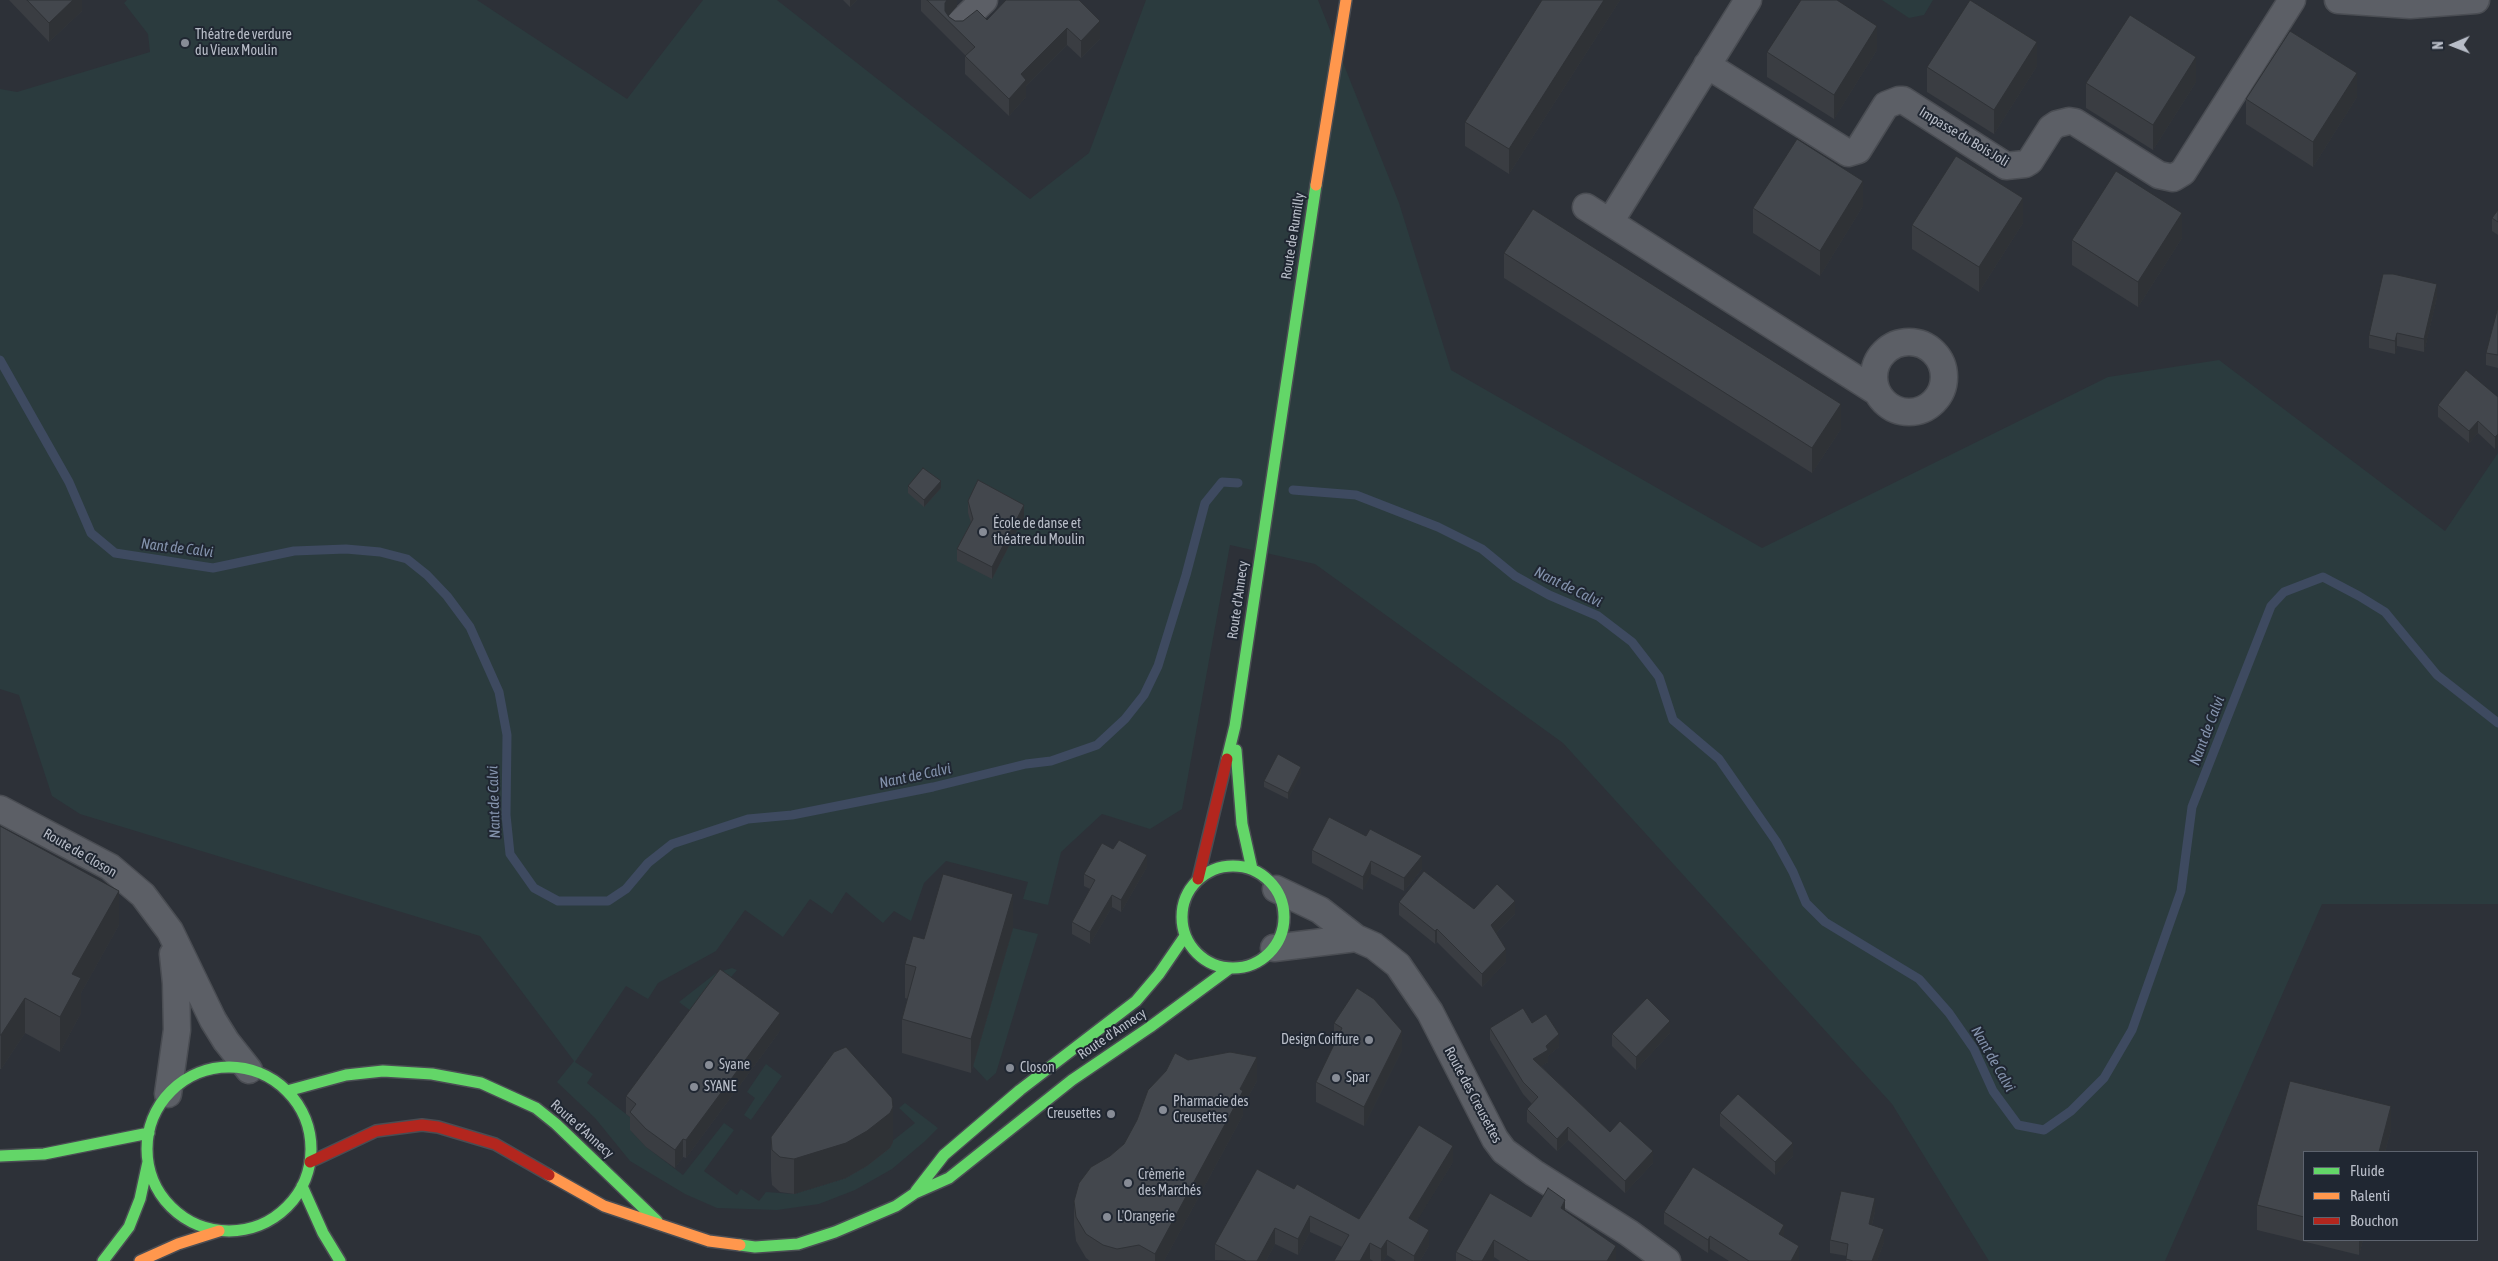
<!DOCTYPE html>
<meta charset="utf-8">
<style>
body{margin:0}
#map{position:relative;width:2498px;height:1261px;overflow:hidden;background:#2d3138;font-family:"Asap Condensed",sans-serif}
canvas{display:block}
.legend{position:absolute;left:2303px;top:1151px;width:175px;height:90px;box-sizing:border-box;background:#202732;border:1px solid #5d636e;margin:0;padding:6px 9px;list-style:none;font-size:15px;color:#b8bdc8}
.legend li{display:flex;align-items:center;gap:10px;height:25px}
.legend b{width:25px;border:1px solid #5d636e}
.north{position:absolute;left:2428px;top:20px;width:50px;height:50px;-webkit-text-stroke:4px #202732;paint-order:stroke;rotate:269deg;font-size:14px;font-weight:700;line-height:20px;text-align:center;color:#b8bdc8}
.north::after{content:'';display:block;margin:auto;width:18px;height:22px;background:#b8bdc8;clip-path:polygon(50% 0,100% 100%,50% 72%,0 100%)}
</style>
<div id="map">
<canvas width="2498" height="1261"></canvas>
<ul class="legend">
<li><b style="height:6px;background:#63d668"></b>Fluide</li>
<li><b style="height:6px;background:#ff974d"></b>Ralenti</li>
<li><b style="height:6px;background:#b3261e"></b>Bouchon</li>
</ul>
<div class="north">N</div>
</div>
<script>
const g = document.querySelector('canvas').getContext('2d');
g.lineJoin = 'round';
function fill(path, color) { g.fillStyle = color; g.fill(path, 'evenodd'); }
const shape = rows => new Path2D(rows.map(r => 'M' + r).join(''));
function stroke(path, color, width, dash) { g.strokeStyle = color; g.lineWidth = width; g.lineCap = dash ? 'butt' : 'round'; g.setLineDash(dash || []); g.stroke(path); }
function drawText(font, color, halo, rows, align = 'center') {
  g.font = font + ' "Asap Condensed",sans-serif'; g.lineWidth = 4; g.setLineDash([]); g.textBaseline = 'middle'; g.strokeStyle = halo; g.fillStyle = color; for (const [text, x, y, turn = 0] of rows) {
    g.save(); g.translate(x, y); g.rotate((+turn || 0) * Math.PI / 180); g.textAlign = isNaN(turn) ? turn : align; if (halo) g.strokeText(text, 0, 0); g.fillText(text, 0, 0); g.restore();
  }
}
fill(shape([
 [127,0,477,0,627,99,703,0,777,0,1030,199,1089,153,1146,0,1318,0,1399,203,1451,370,1762,548,2108,377,2219,360,2445,531,2498,453,2498,904,2322,904,2165,1261,1989,1261,1892,1104,1563,743,1315,564,1230,545,1182,809,1150,829,1102,814,1061,852,1048,905,1023,899,1028,882,946,861,924,883,911,921,894,911,883,923,846,892,832,914,810,899,783,937,745,910,716,951,658,983,648,999,626,986,575,1062,593,1074,587,1083,636,1122,631,1131,646,1147,683,1175,724,1123,734,1130,704,1171,737,1195,741,1189,759,1201,766,1192,794,1194,846,1178,915,1123,899,1108,905,1103,938,1128,924,1142,892,1169,855,1190,819,1204,777,1210,717,1208,685,1194,630,1161,595,1118,557,1082,574,1061,480,936,80,814,52,796,19,695,0,689,0,89,17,92,150,52,148,34,124,3],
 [1882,0,1933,0,1924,15,1909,18],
 [1013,928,1038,934,996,1073,987,1081,973,1066],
 [732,968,737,970,722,988,695,1014,679,1002,716,973],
 [766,1064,782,1076,751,1120,744,1115,755,1098,747,1092]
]), '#2b3b3e');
stroke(shape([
 [0,360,69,482,91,533,115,553,213,568,294,551,346,549,380,552,407,559,427,575,447,596,470,627,499,692,507,735,506,815,510,854,534,888,558,901,608,901,626,889,648,863,672,844,748,819,792,815,933,787,1026,764,1051,761,1097,745,1125,719,1144,695,1158,666,1186,575,1205,503,1222,482,1238,483],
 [1293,490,1356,495,1438,527,1482,549,1515,576,1549,595,1598,616,1632,642,1659,677,1673,720,1719,759,1776,841,1793,872,1806,903,1825,922,1919,979,1949,1013,1974,1049,1993,1091,2018,1125,2044,1130,2071,1111,2104,1078,2132,1030,2181,891,2192,807,2271,606,2284,592,2323,577,2359,596,2385,612,2437,675,2498,723]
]), '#3e4a60', 9);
const street = shape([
 [2338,0,2410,5,2476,0],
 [959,24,984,0],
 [1707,65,1848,153,1858,150,1886,105,1899,100,1903,100,2006,166,2025,164,2030,161,2051,128,2057,124,2069,121,2075,122,2159,175,2173,178,2183,172,2292,0],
 [1586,207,1877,392],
 [1610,222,1748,0],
 '1874 377a35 35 0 1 1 70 0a35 35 0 1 1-70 0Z',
 [0,809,110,867,143,895,170,931,213,1020,226,1041,249,1070],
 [1276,889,1320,910,1356,938,1374,946,1398,965,1430,1012,1495,1139,1504,1151,1534,1173,1629,1233,1667,1261],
 [1274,948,1356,938],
 [168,1094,177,1030,176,983,173,954]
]);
const fast = shape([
 [1236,750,1242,824,1252,869],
 [1227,759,1235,726,1316,185],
 '1182 917a51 51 0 1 1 102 0a51 51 0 1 1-102 0Z',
 '147 1149a82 82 0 1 1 164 0a82 82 0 1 1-164 0Z',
 [287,1091,346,1075,383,1071,432,1074,481,1083,536,1108,556,1124,657,1221],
 [0,1156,44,1154,149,1133],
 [302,1186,323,1233,340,1261],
 [916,1191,944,1155,1020,1090,1136,1001,1159,974,1185,936],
 [740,1245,755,1247,798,1244,835,1232,896,1206,915,1193,949,1178,1072,1080,1150,1027,1230,968],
 [103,1261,129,1227,140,1199,148,1162]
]);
const slow = shape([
 [1316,185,1346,0],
 [549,1175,604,1206,709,1241,740,1245],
 [140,1261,178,1244,219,1231]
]);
const jam = shape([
 [1198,879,1227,759],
 [310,1162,376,1131,422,1125,438,1127,495,1144,549,1175]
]);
stroke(street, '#4a4d53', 29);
stroke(fast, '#4a4d53', 14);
stroke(slow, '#4a4d53', 14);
stroke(jam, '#4a4d53', 14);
stroke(street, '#5c5f66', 26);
stroke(fast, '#63d668', 11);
stroke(slow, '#ff974d', 11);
stroke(jam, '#b3261e', 11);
fill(shape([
 [9,0,82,0,82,11,49,42],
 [843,0,857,0,850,7],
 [921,0,957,0,957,6,948,16,955,21,987,20,1006,0,1100,39,1081,58,1067,45,1026,86,1026,97,1009,116,965,74,965,56,966,56,921,11],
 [1542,0,1620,0,1509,174,1465,146,1465,122],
 [1877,50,1834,119,1767,77,1767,52],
 [2037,66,1994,134,1927,92,1927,67],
 [2196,82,2153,150,2086,108,2086,83],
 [2357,97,2313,167,2246,124,2246,99],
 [1863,206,1820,276,1753,233,1753,208],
 [2498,210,2498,235,2492,231,2492,218],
 [2023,223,1979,292,1912,249,1912,225],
 [2182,238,2138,307,2072,265,2072,240],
 [1504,253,1841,429,1812,473,1504,278],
 [2437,297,2424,352,2397,346,2395,354,2369,348,2369,335],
 [2498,307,2498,368,2486,365,2486,353],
 [2498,397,2495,449,2478,433,2469,443,2438,417,2438,405],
 [908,486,941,488,924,507,908,493],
 [968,501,1024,517,992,579,957,561,957,549,971,523,968,513],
 [1301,773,1288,799,1264,787,1264,781],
 [0,826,119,925,81,993,81,1013,60,1052,25,1033,1,1069,0,1069],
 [1113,849,1147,867,1121,912,1112,907,1090,944,1072,934,1072,922,1090,889,1084,886,1084,874],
 [1312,850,1422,869,1404,891,1371,874,1363,890,1312,863],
 [1399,902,1474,909,1515,914,1496,933,1506,962,1482,987,1437,942,1435,944,1399,915],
 [1013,928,971,1073,902,1053,902,1019,908,999,905,998,905,964,924,939],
 [1334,1023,1402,1050,1364,1126,1316,1102,1316,1082,1335,1043,1334,1042],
 [1490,1028,1559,1047,1548,1056,1548,1062,1541,1066,1610,1132,1653,1163,1625,1193,1568,1140,1557,1151,1527,1122,1527,1109,1532,1104,1523,1094,1490,1040],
 [780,1031,686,1158,683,1157,675,1168,646,1147,630,1130,630,1117,626,1114,626,1096],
 [1670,1033,1636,1070,1612,1046,1612,1034],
 [1188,1060,1257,1081,1243,1106,1243,1115,1164,1261,1090,1261,1086,1258,1076,1241,1074,1225,1074,1201,1110,1156,1124,1144],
 [2290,1081,2391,1106,2391,1130,2385,1152,2304,1152,2304,1240,2363,1240,2359,1255,2257,1230,2257,1205],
 [1720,1113,1793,1156,1775,1175,1720,1126],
 [771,1137,893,1142,890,1148,867,1166,846,1178,794,1194,780,1192,772,1185,771,1172],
 [1453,1162,1416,1222,1429,1246,1420,1261,1396,1261,1387,1255,1383,1261,1373,1261,1370,1259,1369,1261,1334,1261,1342,1247,1310,1232,1298,1255,1275,1244,1266,1261,1215,1260,1215,1244,1294,1189,1359,1219],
 [1565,1211,1616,1261,1500,1261,1494,1257,1492,1261,1456,1261,1456,1252],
 [1875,1211,1872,1225,1884,1242,1877,1261,1846,1261,1847,1256,1830,1253,1830,1240],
 [1664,1212,1784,1237,1799,1259,1798,1261,1729,1261,1710,1249,1708,1253,1664,1224]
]), '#3a3d42');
fill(shape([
 [73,0,82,0,82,11,49,42,49,23],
 [850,0,857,0,850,7],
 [947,0,957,0,957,6,946,19,945,17,945,3],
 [1604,0,1620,0,1509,174,1509,149],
 [1100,21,1100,39,1081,58,1081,41],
 [1877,26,1877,50,1834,119,1834,95],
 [1067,28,1067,45,1026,86,1026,97,1009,116,1009,99,1021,74],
 [2037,42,2037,66,1994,134,1994,110],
 [2196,57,2196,82,2153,150,2153,125],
 [2357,73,2357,97,2313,167,2313,142],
 [1863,181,1863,206,1820,276,1820,251],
 [2023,198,2023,223,1979,292,1979,267],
 [2182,213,2182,238,2138,307,2138,282],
 [2437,284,2437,297,2424,352,2424,339],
 [2397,333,2397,346,2395,354,2395,341],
 [1841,404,1841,429,1812,473,1812,448],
 [2478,421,2478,433,2469,443,2469,431],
 [2498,434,2498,446,2495,449,2495,437],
 [941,481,941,488,924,507,924,500],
 [1024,505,1024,517,992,579,992,567],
 [1301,767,1301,773,1288,799,1288,793],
 [1147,855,1147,867,1121,912,1121,900],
 [1422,856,1422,869,1404,891,1404,878],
 [1371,861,1371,874,1363,890,1363,877],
 [119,891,119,925,81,993,81,1013,60,1052,60,1017,72,974],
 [1013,894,1013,928,971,1073,971,1039],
 [1112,895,1112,907,1090,944,1090,932],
 [1515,901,1515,914,1491,938,1491,925],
 [1437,929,1437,942,1435,944,1435,931],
 [1506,949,1506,962,1482,987,1482,974],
 [25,998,25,1033,1,1069,1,1035],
 [780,1013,780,1031,686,1158,686,1140],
 [1670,1021,1670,1033,1636,1070,1636,1057],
 [1402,1031,1402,1050,1364,1126,1364,1107],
 [1559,1034,1559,1047,1548,1056,1548,1062,1533,1071,1533,1059],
 [1257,1057,1257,1081,1243,1106,1243,1115,1164,1261,1155,1261,1155,1254],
 [2391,1106,2391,1130,2385,1152,2379,1152],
 [893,1107,893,1142,890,1148,867,1166,846,1178,794,1194,794,1159],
 [1568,1127,1568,1140,1557,1151,1557,1139],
 [683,1139,683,1157,675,1168,675,1150],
 [1793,1143,1793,1156,1775,1175,1775,1162],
 [1453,1146,1453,1162,1409,1234,1409,1218],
 [1653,1151,1653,1163,1625,1193,1625,1181],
 [1875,1198,1875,1211,1869,1237,1869,1224],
 [1565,1200,1565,1217,1561,1208],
 [1310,1216,1310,1232,1298,1255,1298,1239],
 [1784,1225,1784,1238,1779,1234],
 [1275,1228,1275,1244,1266,1261,1257,1261],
 [1884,1229,1884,1242,1877,1261,1872,1261],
 [1429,1230,1429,1246,1420,1261,1414,1261,1414,1256],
 [1710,1236,1710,1249,1708,1253,1708,1240],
 [1387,1240,1387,1255,1383,1261,1381,1261,1381,1249],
 [1494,1240,1494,1257,1492,1261,1482,1261],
 [2359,1240,2363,1240,2359,1255],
 [1370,1243,1370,1259,1369,1261,1360,1261],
 [1616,1246,1616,1261,1607,1261],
 [1799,1246,1799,1259,1798,1261,1791,1261]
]), '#2f3236');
const building = shape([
 [27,0,73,0,49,23,27,0],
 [927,0,947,0,945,3,945,11,949,17,955,21,963,21,977,10,987,20,1006,0,1079,0,1100,21,1081,41,1067,28,1021,74,1026,80,1009,99,965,56,975,47,927,0],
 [1542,0,1604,0,1509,149,1465,122,1542,0],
 [1801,0,1837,0,1877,26,1834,95,1767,52,1801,0],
 [1970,0,2037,42,1994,110,1927,67,1970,0],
 [2130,15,2196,57,2153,125,2086,83,2130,15],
 [2290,31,2357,73,2313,142,2246,99,2290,31],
 [1797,139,1863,181,1820,251,1753,208,1797,139],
 [1956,156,2023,198,1979,267,1912,225,1956,156],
 [2116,171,2182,213,2138,282,2072,240,2116,171],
 [1533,209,1841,404,1812,448,1504,253,1533,209],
 [2498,210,2498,222,2492,218,2498,210],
 [2383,274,2393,274,2437,284,2424,339,2397,333,2395,341,2369,335,2383,274],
 [2498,307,2498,355,2486,353,2498,307],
 [2466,370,2498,397,2498,434,2495,437,2478,421,2469,431,2438,405,2466,370],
 [923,468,941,481,924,500,908,486,923,468],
 [978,480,1024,505,992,567,957,549,973,519,968,501,978,480],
 [1278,754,1301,767,1288,793,1264,781,1278,754],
 [1329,817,1366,836,1370,829,1422,856,1404,878,1371,861,1363,877,1312,850,1329,817],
 [0,826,119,891,72,974,81,978,60,1017,25,998,1,1035,0,1035,0,826],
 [1119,840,1147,855,1121,900,1112,895,1090,932,1072,922,1095,880,1084,874,1102,843,1113,849,1119,840],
 [1424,871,1474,909,1497,884,1515,901,1491,925,1506,949,1482,974,1437,929,1435,931,1399,902,1424,871],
 [943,874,1013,894,971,1039,902,1019,916,967,905,964,913,936,924,939,943,874],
 [720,969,780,1013,686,1140,683,1139,675,1150,646,1129,630,1112,636,1104,626,1096,720,969],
 [1357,988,1374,999,1402,1031,1364,1107,1316,1082,1342,1028,1334,1023,1357,988],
 [1647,998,1670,1021,1636,1057,1612,1034,1647,998],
 [1523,1008,1532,1023,1546,1014,1559,1034,1546,1046,1548,1050,1533,1059,1610,1132,1620,1121,1653,1151,1625,1181,1568,1127,1557,1139,1527,1109,1538,1097,1523,1082,1490,1028,1523,1008],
 [846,1047,892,1098,893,1107,890,1113,867,1131,846,1143,794,1159,780,1157,772,1150,771,1137,834,1052,846,1047],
 [1230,1052,1257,1057,1240,1089,1243,1091,1155,1254,1139,1245,1117,1249,1103,1245,1086,1234,1076,1217,1074,1201,1079,1183,1091,1167,1110,1156,1124,1144,1137,1120,1148,1090,1166,1071,1175,1053,1188,1060,1230,1052],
 [2290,1081,2391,1106,2379,1152,2304,1152,2304,1217,2257,1205,2290,1081],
 [1738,1094,1793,1143,1775,1162,1720,1113,1738,1094],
 [1419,1125,1453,1146,1409,1218,1429,1230,1414,1256,1387,1240,1381,1249,1370,1243,1360,1261,1334,1261,1349,1235,1310,1216,1298,1239,1275,1228,1257,1261,1246,1261,1215,1244,1257,1169,1294,1189,1297,1184,1359,1219,1419,1125],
 [1693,1167,1784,1225,1779,1234,1799,1246,1791,1261,1749,1261,1710,1236,1708,1240,1664,1212,1693,1167],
 [1548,1188,1565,1200,1561,1208,1616,1246,1607,1261,1529,1261,1494,1240,1482,1261,1473,1261,1456,1252,1490,1193,1531,1217,1548,1188],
 [1841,1191,1875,1198,1869,1224,1884,1229,1872,1261,1853,1261,1846,1259,1848,1244,1830,1240,1841,1191]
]);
fill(building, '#43474d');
stroke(building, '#2f3236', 1);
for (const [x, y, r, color] of [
 [185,43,5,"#878c96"],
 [983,532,5,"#878c96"],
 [1369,1040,5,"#878c96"],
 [709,1065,5,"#878c96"],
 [1010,1068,5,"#878c96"],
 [1336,1078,5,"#878c96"],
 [694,1087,5,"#878c96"],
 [1163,1110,5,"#878c96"],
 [1111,1114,5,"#878c96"],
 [1128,1183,5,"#878c96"],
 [1107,1217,5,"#878c96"]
]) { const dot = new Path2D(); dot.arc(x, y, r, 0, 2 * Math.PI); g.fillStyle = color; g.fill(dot); stroke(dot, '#202732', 2); }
drawText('14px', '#b8bdc8', '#202732', [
 ["Théatre de verdure",195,35],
 ["du Vieux Moulin",195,51],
 ["École de danse et",993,524],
 ["théatre du Moulin",993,540],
 ["Design Coiffure",1359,1040,"right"],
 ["Syane",719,1065],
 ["Closon",1020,1068],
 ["Spar",1346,1078],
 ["SYANE",704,1087],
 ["Pharmacie des",1173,1102],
 ["Creusettes",1173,1118],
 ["Creusettes",1101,1114,"right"],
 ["Crèmerie",1138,1175],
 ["des Marchés",1138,1191],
 ["L'Orangerie",1117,1217]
], 'left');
drawText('14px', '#b8bdc8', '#202732', [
 ["Impasse du Bois Joli",1964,137,31],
 ["Route de Rumilly",1293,236,-81],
 ["Route d'Annecy",1238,600,-82],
 ["Route de Closon",80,853,30],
 ["Route d'Annecy",1112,1034,-34],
 ["Route des Creusettes",1473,1095,62],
 ["Route d'Annecy",582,1129,42]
]);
drawText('italic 15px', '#8392ac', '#202732', [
 ["Nant de Calvi",177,548,7],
 ["Nant de Calvi",1568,587,26],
 ["Nant de Calvi",2207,731,-69],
 ["Nant de Calvi",915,776,-12],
 ["Nant de Calvi",494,802,-92],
 ["Nant de Calvi",1993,1059,60]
]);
</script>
